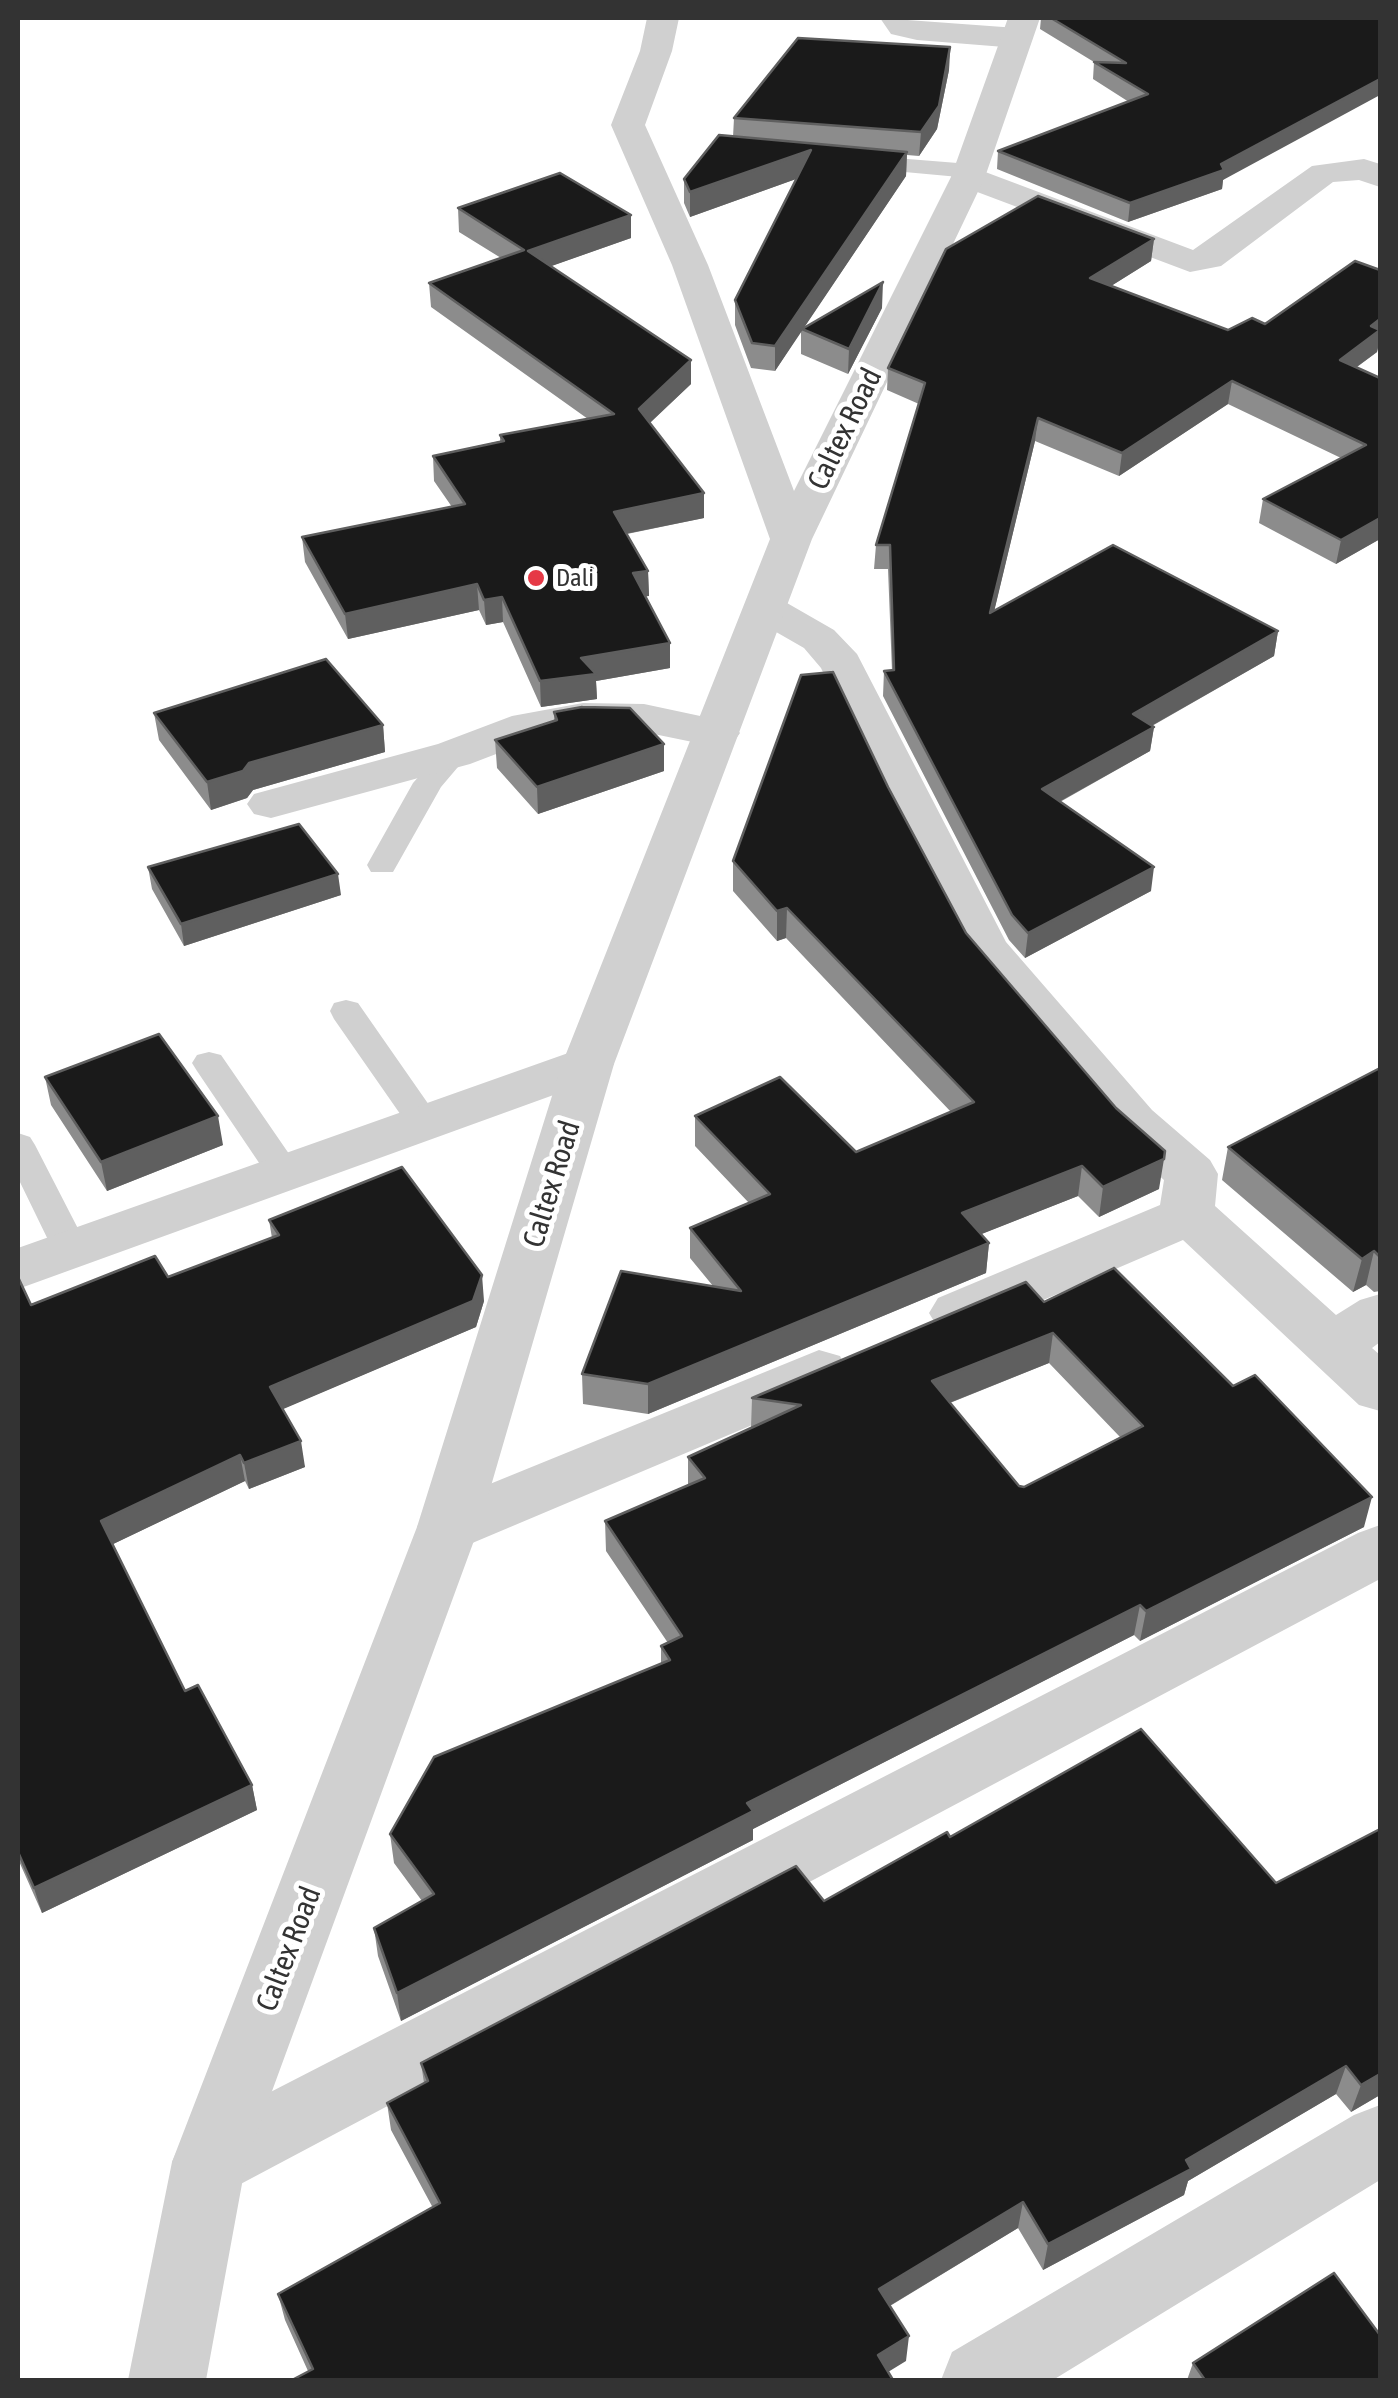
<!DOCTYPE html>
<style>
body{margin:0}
#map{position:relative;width:1398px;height:2398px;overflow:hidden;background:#fff;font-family:"Asap Condensed",sans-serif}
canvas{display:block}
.frame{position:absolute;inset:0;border:20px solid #333;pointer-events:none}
</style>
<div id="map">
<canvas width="1398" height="2398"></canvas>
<div class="frame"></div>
</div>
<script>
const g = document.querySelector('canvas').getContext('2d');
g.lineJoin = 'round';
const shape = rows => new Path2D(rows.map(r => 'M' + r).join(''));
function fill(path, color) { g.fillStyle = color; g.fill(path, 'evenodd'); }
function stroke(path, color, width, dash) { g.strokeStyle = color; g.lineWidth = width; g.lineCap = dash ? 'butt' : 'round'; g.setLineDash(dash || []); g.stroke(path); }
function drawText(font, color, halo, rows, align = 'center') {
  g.font = font + ' "Asap Condensed",sans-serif'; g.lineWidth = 10; g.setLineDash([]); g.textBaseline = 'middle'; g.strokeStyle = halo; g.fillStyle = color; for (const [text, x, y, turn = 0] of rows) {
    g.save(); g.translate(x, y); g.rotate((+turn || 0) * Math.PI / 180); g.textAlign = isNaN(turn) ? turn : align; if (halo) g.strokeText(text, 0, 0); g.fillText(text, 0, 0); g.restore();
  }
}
fill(shape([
 [858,155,970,164,981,171,970,178,850,167,847,162,850,157,858,155],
 [454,745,464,748,469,754,441,787,397,865,393,872,371,872,367,865,413,783,444,748,454,745],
 [346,1000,358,1003,436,1115,441,1123,436,1131,424,1135,412,1131,334,1019,330,1011,334,1003,346,1000],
 [209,1052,221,1055,296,1164,301,1173,296,1182,284,1185,272,1182,197,1071,192,1063,197,1055,209,1052],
 [18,1133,30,1137,35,1145,89,1250,84,1259,71,1263,58,1259,53,1250,18,1178,18,1133]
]), '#d0d0d0');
fill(shape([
 [880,18,1017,28,1028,31,1033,38,1028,45,1017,48,917,40,891,34,880,18],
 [1364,159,1380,164,1380,187,1359,180,1333,182,1221,266,1190,272,956,184,951,177,956,170,968,167,980,170,1193,250,1312,166,1364,159],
 [765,595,780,599,834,630,857,654,1006,942,1152,1110,1210,1160,1218,1174,1215,1206,1336,1315,1360,1300,1380,1294,1380,1342,1372,1348,1380,1355,1380,1411,1359,1405,1183,1240,978,1328,958,1334,938,1328,929,1313,938,1298,1160,1205,1164,1180,1114,1136,967,961,890,815,821,668,804,648,750,617,743,608,750,599,765,595],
 [583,703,644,704,733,723,740,733,733,743,717,747,644,732,583,731,538,738,470,764,271,818,254,814,247,804,254,794,438,744,512,716,583,703],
 [588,1046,606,1052,614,1064,606,1076,18,1289,18,1248,588,1046],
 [819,1350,840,1356,848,1372,840,1388,470,1544,448,1551,426,1544,417,1527,426,1510,819,1350],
 [1380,1525,1380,1579,235,2187,209,2197,183,2187,172,2162,183,2137,1358,1533,1380,1525],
 [1380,2105,1380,2180,1053,2380,941,2380,952,2352,1354,2115,1380,2105]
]), '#d0d0d0');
fill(shape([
 [647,18,679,18,672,51,645,125,708,265,794,491,951,177,1008,18,1040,18,985,177,812,539,614,1064,479,1527,246,2162,206,2380,128,2380,172,2162,417,1527,562,1064,770,539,672,265,611,125,640,51,647,18]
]), '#d0d0d0');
fill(shape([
 [1041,18,1380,18,1223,180,1222,189,1128,222,997,169,998,151,1129,102,1093,79,1094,62,1040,29],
 [950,47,949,70,937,129,919,156,907,155,906,176,804,327,882,308,848,374,801,354,801,331,775,371,751,368,735,325,735,300,796,179,690,217,684,203,684,179,733,137,734,118],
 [458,208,631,215,631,238,551,266,691,384,650,423,704,518,627,534,648,571,649,596,646,596,670,643,670,668,596,681,597,699,541,707,503,622,486,625,479,610,348,639,305,562,302,537,452,507,434,481,433,456,500,441,500,435,588,419,431,307,429,283,501,258,459,232],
 [1154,239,1151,261,1111,286,1228,330,1265,324,1380,270,1380,339,1377,352,1357,367,1380,539,1336,564,1259,523,1263,499,1341,458,1228,404,1119,476,1035,441,994,611,1278,631,1274,656,1152,726,1154,727,1150,751,1060,802,1151,891,1025,958,1009,940,883,696,884,671,892,671,888,569,874,569,876,545,919,404,887,390,888,368],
 [554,712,664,771,538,814,497,768,495,740,554,721],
 [154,713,383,725,385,752,253,790,247,798,211,810,159,740],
 [888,787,966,933,1159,1189,1099,1217,1078,1196,981,1234,989,1243,986,1273,648,1414,583,1404,582,1374,713,1286,690,1258,690,1228,749,1203,695,1146,695,1116,856,1152,951,1112,786,938,777,941,733,891,733,861],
 [148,867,341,895,184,946,152,889],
 [1380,1068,1380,1291,1374,1292,1366,1285,1353,1292,1222,1180,1228,1147],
 [45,1077,223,1145,107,1191,51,1105],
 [269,1220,484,1301,476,1327,282,1409,305,1467,249,1489,245,1481,113,1544,185,1691,252,1785,257,1810,42,1913,18,1859,18,1277,31,1305,168,1277,272,1238],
 [1044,1302,1364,1527,1140,1641,1134,1635,753,1829,753,1840,401,2021,378,1956,374,1928,422,1901,394,1863,390,1834,661,1664,661,1646,668,1643,606,1551,605,1521,688,1485,688,1457,751,1428,752,1398],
 [1049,1363,1120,1437,1024,1487,1019,1486,950,1403],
 [1380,1829,1380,2095,1351,2112,1336,2094,1188,2181,1184,2195,1043,2270,1018,2228,890,2306,906,2361,308,2371,285,2320,278,2294,433,2208,391,2130,387,2103,424,2083,421,2063,824,1901,950,1837,1276,1883],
 [1193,2363,1380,2380,1187,2380]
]), '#8c8c8c');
fill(shape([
 [950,47,949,70,937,129,919,156,921,132],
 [1380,79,1380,95,1223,180,1222,189,1128,222,1130,203,1221,164],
 [811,150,810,174,690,217,690,192],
 [907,152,906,176,775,371,775,346],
 [631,215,631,238,529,274,528,251],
 [1154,239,1151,261,1087,301,1090,278],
 [883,282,882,308,848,374,849,349],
 [1380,319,1380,339,1377,352,1336,382,1340,360,1371,326],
 [691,360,691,384,639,433,639,409],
 [1232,381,1228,404,1119,476,1122,453],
 [1038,418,1035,441,988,637,990,613],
 [704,493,704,518,615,536,614,512],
 [1380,518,1380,539,1336,564,1341,540],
 [648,571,649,596,634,598,633,573],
 [477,584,479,610,348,639,345,614],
 [502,597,503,622,486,625,484,600],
 [1278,631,1274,656,1130,738,1133,714],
 [670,643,670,668,596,681,597,699,541,707,540,681,581,658],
 [383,725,385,752,253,790,247,798,211,810,207,782,249,763],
 [1154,727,1150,751,1039,813,1042,789],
 [664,744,664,771,538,814,537,787],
 [1154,867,1151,891,1025,958,1028,933],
 [338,874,341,895,184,946,181,924],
 [787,908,786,938,777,941,777,911],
 [218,1116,223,1145,107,1191,101,1162],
 [1164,1159,1159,1189,1099,1217,1103,1187],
 [1082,1166,1078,1196,959,1243,962,1213],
 [989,1243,986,1273,648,1414,648,1384],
 [1374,1251,1366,1285,1353,1292,1362,1259],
 [482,1275,484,1301,476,1327,274,1413,270,1387],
 [1053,1333,1049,1363,929,1411,932,1381],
 [301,1441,305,1467,249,1489,244,1463],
 [240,1455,245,1481,107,1547,101,1521],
 [1372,1497,1364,1527,1140,1641,1146,1611],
 [1140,1605,1134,1635,753,1829,753,1840,401,2021,397,1993,747,1803],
 [252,1785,257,1810,42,1913,34,1888],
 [1346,2066,1336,2094,1188,2181,1184,2195,1043,2270,1048,2244,1186,2160],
 [1380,2074,1380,2095,1351,2112,1361,2085],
 [1023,2202,1018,2228,876,2314,879,2289],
 [909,2336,906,2361,875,2380,878,2355]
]), '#5f5f5f');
const building = shape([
 [1051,18,1380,18,1380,79,1221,164,1224,170,1130,203,998,151,1148,94,1094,62,1126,63,1051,18],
 [798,38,950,47,939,106,921,132,734,118,798,38],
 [719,135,907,152,775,346,752,343,735,300,811,150,690,192,684,179,719,135],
 [560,173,631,215,528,251,691,360,639,409,704,493,614,512,648,571,633,573,670,643,581,658,596,674,540,681,502,597,484,600,477,584,345,614,302,537,465,504,433,456,504,441,500,435,614,414,429,283,524,250,458,208,560,173],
 [1038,196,1154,239,1090,278,1228,330,1252,318,1265,324,1355,261,1380,270,1380,319,1371,326,1380,330,1340,360,1380,378,1380,518,1341,540,1263,499,1366,445,1232,381,1122,453,1038,418,990,613,1113,545,1278,631,1133,714,1154,727,1042,789,1154,867,1028,933,1012,915,884,671,894,670,890,545,876,545,925,383,888,368,946,249,1038,196],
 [883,282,849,349,802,329,883,282],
 [326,659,383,725,249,763,243,771,207,782,154,713,326,659],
 [833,672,888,787,966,933,1116,1108,1165,1151,1164,1159,1103,1187,1082,1166,962,1213,989,1243,648,1384,582,1374,621,1271,741,1291,690,1228,770,1194,695,1116,780,1077,856,1152,974,1102,787,908,777,911,733,861,801,675,833,672],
 [582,707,630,708,664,744,537,787,495,740,557,720,554,712,582,707],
 [299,824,338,874,181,924,148,867,299,824],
 [159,1034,218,1116,101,1162,45,1077,159,1034],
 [1380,1068,1380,1257,1374,1251,1362,1259,1228,1147,1380,1068],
 [402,1167,482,1275,473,1301,270,1387,301,1441,244,1463,240,1455,101,1521,185,1691,198,1685,252,1785,34,1888,18,1852,18,1277,31,1305,155,1256,168,1277,279,1235,269,1220,402,1167],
 [1114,1268,1233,1386,1255,1375,1372,1497,1146,1611,1140,1605,747,1803,753,1811,397,1993,374,1928,434,1894,390,1834,434,1757,670,1660,661,1646,682,1636,605,1521,705,1478,688,1457,801,1405,752,1398,1026,1282,1044,1302,1114,1268],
 [1053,1333,1143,1426,1024,1487,1019,1486,932,1381,1053,1333],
 [1141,1729,1276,1883,1380,1829,1380,2074,1361,2085,1346,2066,1186,2160,1191,2169,1048,2244,1023,2202,879,2289,909,2336,878,2355,893,2380,292,2380,313,2369,278,2294,440,2203,387,2103,428,2081,421,2063,796,1866,824,1901,947,1832,950,1837,1141,1729],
 [1334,2273,1380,2335,1380,2380,1205,2380,1193,2363,1334,2273]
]);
fill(building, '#1a1a1a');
stroke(building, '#5f5f5f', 2.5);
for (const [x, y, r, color] of [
 [536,578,10,"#e63946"]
]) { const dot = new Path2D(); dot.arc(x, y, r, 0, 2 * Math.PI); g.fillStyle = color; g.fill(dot); stroke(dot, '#fff', 4); }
drawText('25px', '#333', '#fff', [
 ["Dali",556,578]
], 'left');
drawText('30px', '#333', '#fff', [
 ["Caltex Road",845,429,-64],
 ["Caltex Road",552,1184,-73],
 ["Caltex Road",289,1949,-69]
]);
</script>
